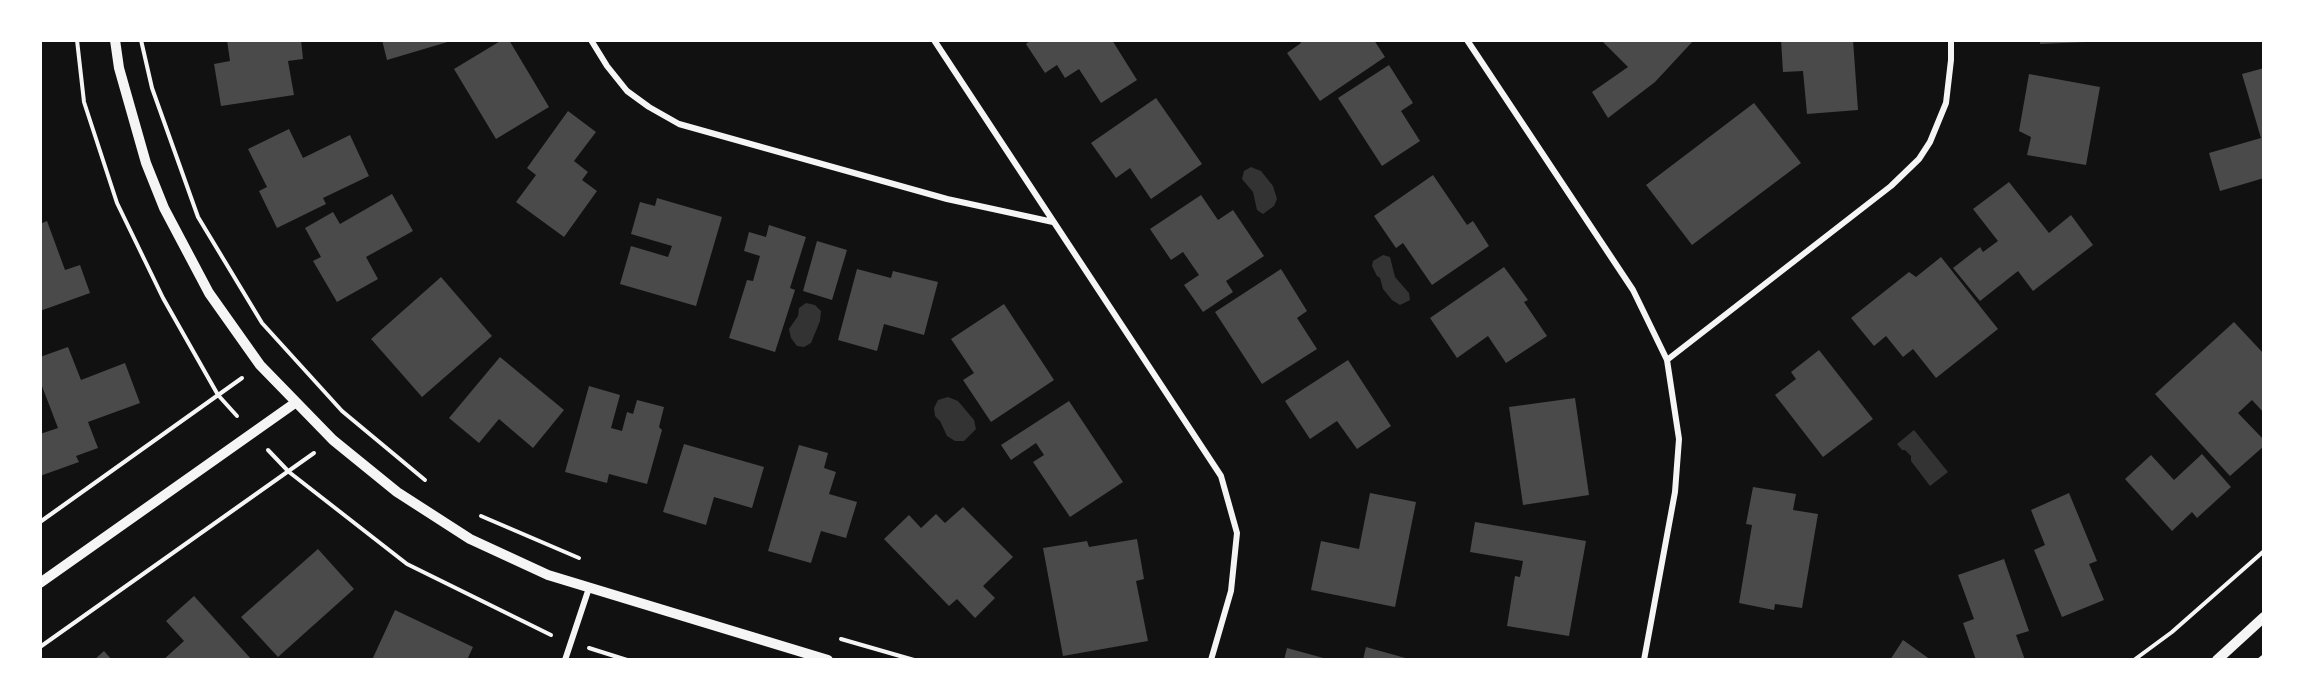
<!DOCTYPE html>
<style>
body{margin:0}
#map{position:relative;width:2304px;height:700px;overflow:hidden;background:#111;font-family:Poppins,sans-serif}
canvas{display:block}
.frame{position:absolute;inset:0;border:42px solid #fff;pointer-events:none}
</style>
<div id="map">
<canvas width="2304" height="700"></canvas>
<div class="frame"></div>
</div>
<script>
const g = document.querySelector('canvas').getContext('2d');
g.lineJoin = 'round';
function fill(path, color) { g.fillStyle = color; g.fill(path, 'evenodd'); }
const shape = rows => new Path2D(rows.map(r => 'M' + r).join(''));
function stroke(path, color, width, dash) { g.strokeStyle = color; g.lineWidth = width; g.lineCap = dash ? 'butt' : 'round'; g.setLineDash(dash || []); g.stroke(path); }
fill(shape([
 [1251,167,1261,171,1273,186,1277,199,1274,206,1263,214,1257,210,1253,192,1242,179,1244,171],
 [1383,255,1390,257,1395,277,1409,293,1410,300,1400,305,1392,300,1383,289,1380,278,1377,276,1372,266,1373,261],
 [806,303,815,305,821,311,820,321,811,343,804,347,797,346,791,338,789,329,798,316,799,308],
 [948,397,958,401,974,420,976,429,964,441,955,441,947,436,940,421,935,416,934,408,938,400],
 [1914,430,1948,472,1930,486,1911,461,1911,456,1905,450,1902,450,1897,444]
]), '#333');
fill(shape([
 [227,40,301,40,303,59,288,61,294,95,221,106,214,64,230,61],
 [382,40,450,40,451,41,387,60],
 [502,40,509,40,549,107,496,139,454,69],
 [1031,40,1112,40,1137,80,1101,103,1079,69,1065,78,1057,65,1045,73,1026,44],
 [1300,40,1374,40,1385,57,1320,101,1287,53,1301,43],
 [1601,40,1694,40,1655,82,1608,118,1592,92,1628,67],
 [1781,40,1853,40,1858,110,1807,114,1803,71,1783,72],
 [2040,40,2086,40,2086,42,2040,44],
 [1389,65,1413,103,1401,111,1420,141,1382,166,1338,98],
 [2264,68,2264,178,2220,191,2209,153,2261,138,2242,74],
 [2029,74,2100,87,2086,165,2027,155,2031,137,2019,131],
 [1156,98,1202,164,1151,199,1130,168,1116,178,1091,143],
 [1754,103,1801,163,1692,245,1646,185],
 [568,111,596,132,574,161,588,172,582,180,597,191,564,237,516,202,536,175,527,168],
 [289,129,303,158,350,135,369,176,323,198,326,204,277,228,259,191,267,187,248,149],
 [1433,175,1467,225,1473,221,1489,246,1432,285,1403,243,1396,248,1374,216],
 [2009,182,2049,233,2071,215,2093,245,2033,291,2018,271,1980,301,1953,268,1980,247,1983,252,1998,241,1973,209],
 [392,194,413,231,366,257,378,279,337,302,313,261,321,257,305,228,333,212,340,224],
 [1201,195,1218,220,1233,210,1264,256,1226,281,1233,292,1203,312,1184,285,1199,275,1183,252,1171,260,1150,229],
 [657,198,722,217,696,306,620,284,631,246,668,257,672,246,631,234,640,202,655,206],
 [47,221,65,270,80,265,90,293,40,311,40,224],
 [769,225,806,237,790,288,795,290,775,352,729,338,747,280,753,281,760,256,744,251,749,232,766,237],
 [817,241,847,250,832,300,803,291],
 [1941,257,1998,329,1936,378,1913,349,1903,357,1886,336,1874,346,1851,318,1909,272,1916,277],
 [1504,267,1528,300,1524,302,1547,336,1506,363,1488,336,1457,358,1430,318],
 [857,269,891,278,893,271,938,282,924,335,884,324,877,351,838,340],
 [1281,269,1307,311,1297,318,1317,349,1262,384,1215,312],
 [441,277,492,336,422,397,371,339],
 [1004,304,1054,380,991,422,963,380,974,373,951,339],
 [2234,322,2264,354,2264,413,2252,400,2238,413,2264,440,2264,446,2230,476,2155,394],
 [68,347,81,380,125,363,140,403,88,422,98,448,76,456,79,462,40,476,40,434,58,428,40,381,40,357],
 [1819,350,1873,419,1823,457,1775,395,1796,379,1791,372],
 [500,357,564,410,533,448,499,419,479,443,449,418],
 [1348,360,1391,426,1357,449,1337,421,1310,439,1285,401],
 [589,386,620,395,611,428,622,431,627,412,633,414,637,400,664,407,659,427,662,430,647,484,609,474,607,483,565,472],
 [1575,398,1589,495,1523,505,1509,407],
 [1069,401,1123,482,1070,517,1033,462,1044,455,1036,443,1011,460,1001,445],
 [684,444,764,467,752,508,714,497,706,525,663,512],
 [799,445,828,453,824,468,836,472,829,494,857,502,846,538,821,531,811,563,768,551],
 [2202,454,2231,487,2197,518,2192,512,2172,531,2125,479,2151,455,2174,480],
 [1753,487,1796,494,1793,510,1818,514,1802,608,1775,604,1774,610,1739,603,1752,525,1746,524],
 [1370,493,1416,502,1395,607,1311,590,1321,541,1359,549],
 [2069,493,2097,561,2089,564,2104,600,2062,617,2034,550,2045,545,2031,510],
 [963,507,1013,557,983,586,995,598,975,618,957,599,949,606,884,539,909,515,921,528,936,514,945,523],
 [1475,522,1586,541,1569,636,1507,626,1515,576,1520,577,1523,561,1470,552],
 [1137,539,1144,579,1136,581,1148,641,1063,656,1043,548,1087,541,1089,547],
 [318,549,354,589,278,657,241,617],
 [2004,559,2029,631,2016,635,2025,660,1976,660,1963,623,1974,619,1958,575],
 [194,596,252,660,163,660,184,641,166,621],
 [395,610,473,647,467,660,372,660],
 [1903,640,1931,660,1890,660],
 [1366,647,1409,659,1409,660,1363,660],
 [1287,648,1327,659,1327,660,1284,660],
 [104,651,112,660,94,660]
]), '#4a4a4a');
stroke(shape([
 [77,40,84,102,117,203,163,298,218,395,237,416],
 [141,40,152,88,198,217,262,323,342,411,425,480],
 [268,450,289,472,407,564,551,635],
 [481,516,579,558],
 [40,522,242,378],
 [841,639,914,660],
 [40,647,314,453],
 [589,648,627,660],
 [2134,660,2172,632,2264,551],
 [2259,660,2264,656]
]), '#f5f5f5', 4);
stroke(shape([
 [591,40,607,66,627,91,649,107,679,124,947,199,1053,222],
 [934,40,1221,476,1237,533,1231,591,1211,660],
 [1467,40,1633,290,1667,360,1679,439,1675,492,1644,660],
 [1667,360,1891,186,1919,159,1930,142,1946,103,1951,60,1951,40],
 [565,660,589,588]
]), '#f5f5f5', 6);
stroke(shape([
 [115,40,119,68,146,163,164,208,209,293,260,365,333,440,397,492,470,539,548,575,828,660],
 [40,583,295,403],
 [2217,660,2264,617]
]), '#f5f5f5', 10);
</script>
